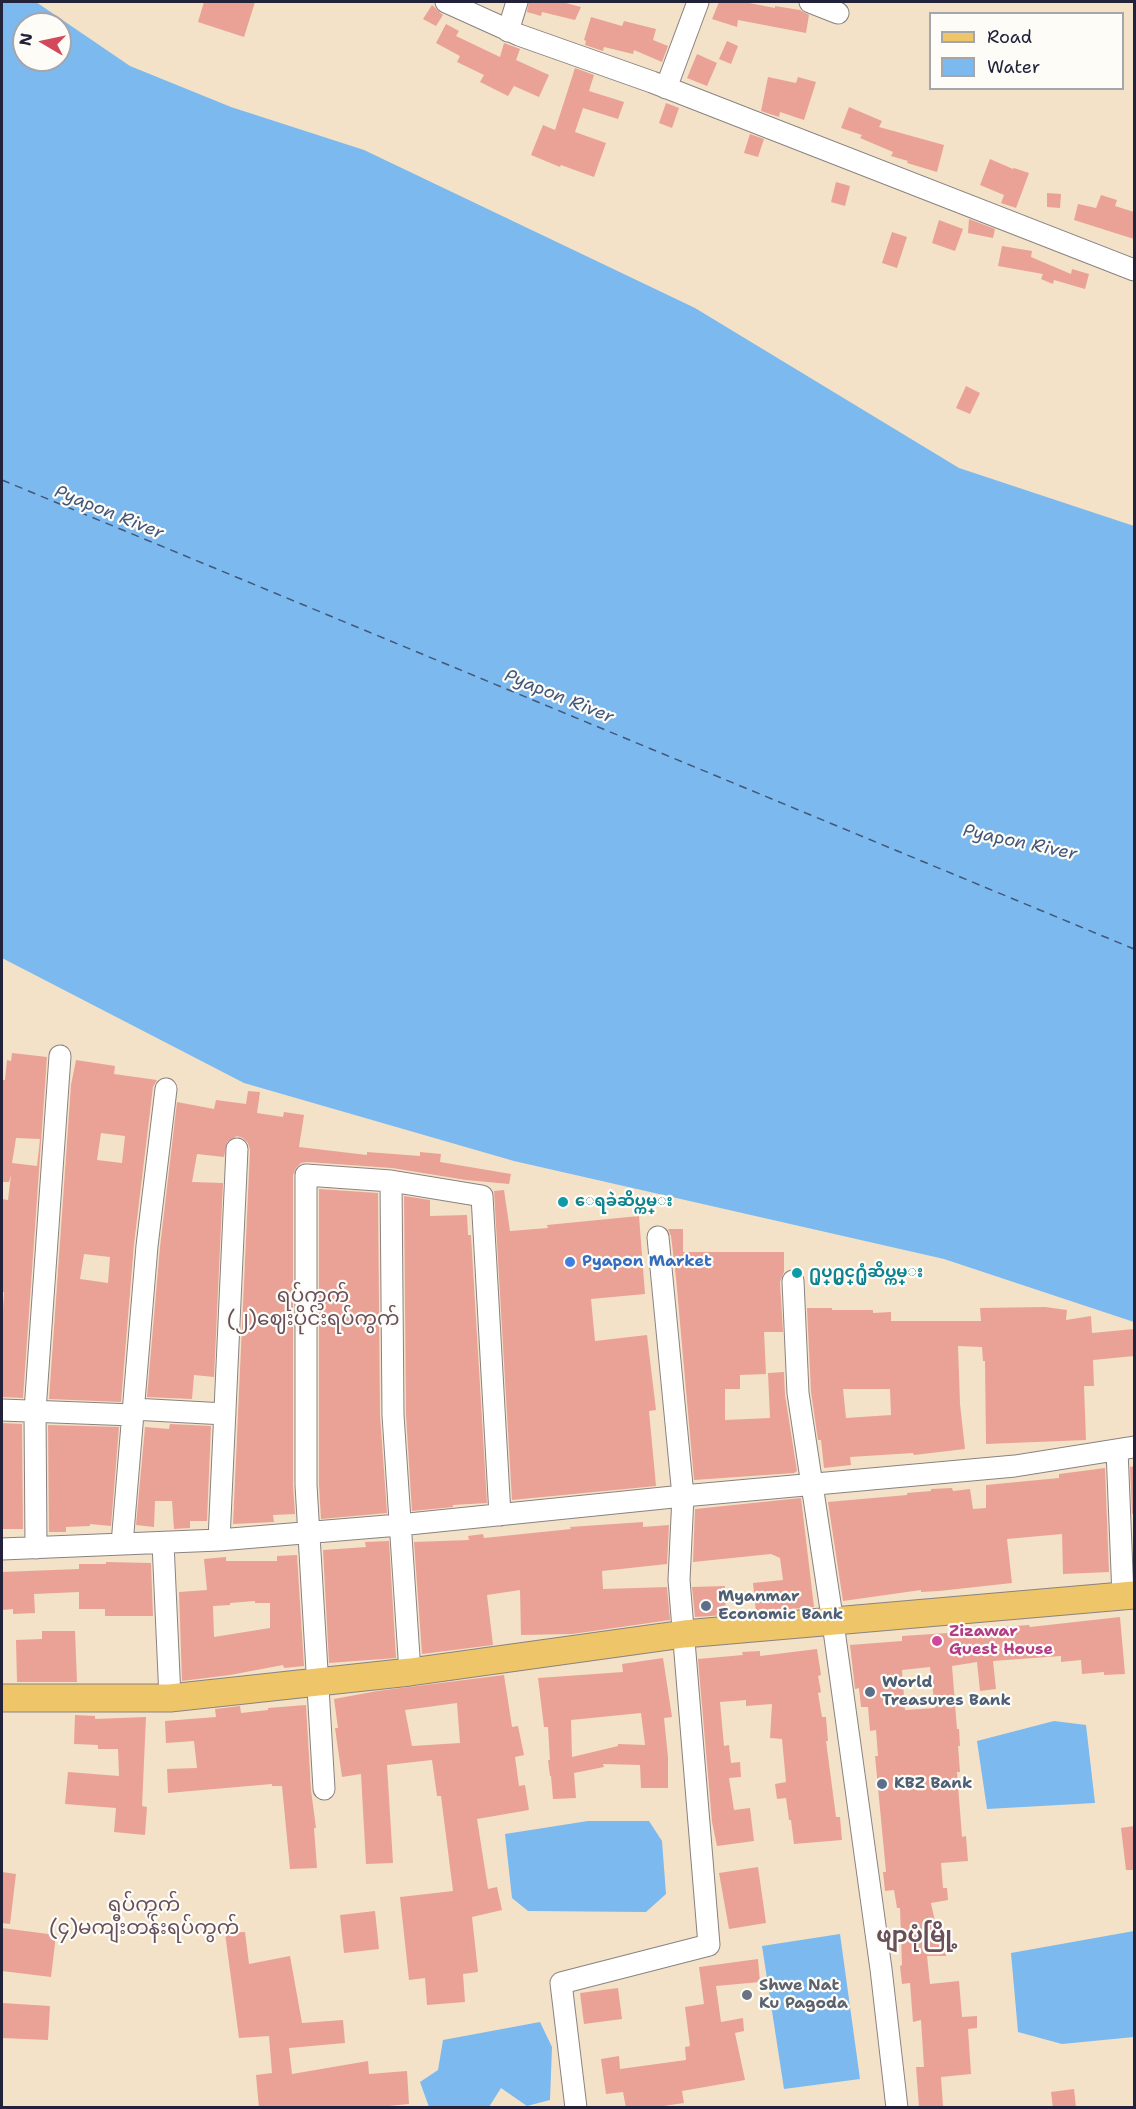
<!DOCTYPE html>
<meta charset="utf-8">
<style>
body{margin:0}
#map{position:relative;width:1136px;height:2109px;overflow:hidden;background:#f3e2c7;font-family:"Shantell Sans",sans-serif}
canvas{display:block}
.frame{position:absolute;inset:0;border:3px solid #22223b;pointer-events:none}
.legend{position:absolute;left:929px;top:12px;width:195px;height:78px;box-sizing:border-box;background:#fdfcf7;border:2px solid #a5a5ac;margin:0;padding:8px 10px;list-style:none;font-size:18px;color:#22223b}
.legend li{display:flex;align-items:center;gap:12px;height:30px}
.legend b{width:30px;border:2px solid #a5a5ac}
.north{position:absolute;left:12px;top:12px;width:60px;height:60px;box-sizing:border-box;background:#fdfcf7;border:2px solid #a5a5ac;border-radius:50%;rotate:279deg;font-size:16px;font-weight:700;line-height:24px;text-align:center;color:#22223b}
.north::after{content:'';display:block;margin:auto;width:21px;height:27px;background:#d1495b;clip-path:polygon(50% 0,100% 100%,50% 72%,0 100%)}
</style>
<div id="map">
<canvas width="1136" height="2109"></canvas>
<div class="frame"></div>
<ul class="legend">
<li><b style="height:8px;background:#eec569"></b>Road</li>
<li><b style="height:16px;background:#7cb9ef"></b>Water</li>
</ul>
<div class="north">N</div>
</div>
<script>
const g = document.querySelector('canvas').getContext('2d');
g.lineJoin = 'round';
function fill(path, color) { g.fillStyle = color; g.fill(path, 'evenodd'); }
const shape = rows => new Path2D(rows.map(r => 'M' + r).join(''));
function stroke(path, color, width, dash) { g.strokeStyle = color; g.lineWidth = width; g.lineCap = dash ? 'butt' : 'round'; g.setLineDash(dash || []); g.stroke(path); }
function drawText(font, color, halo, rows, align = 'center') {
  g.font = font + ' "Shantell Sans","Noto Sans Myanmar",sans-serif'; g.lineWidth = 4.5; g.setLineDash([]); g.textBaseline = 'middle'; g.strokeStyle = halo; g.fillStyle = color; for (const [text, x, y, turn = 0] of rows) {
    g.save(); g.translate(x, y); g.rotate((+turn || 0) * Math.PI / 180); g.textAlign = isNaN(turn) ? turn : align; if (halo) g.strokeText(text, 0, 0); g.fillText(text, 0, 0); g.restore();
  }
}
fill(shape([
 [2,2,36,2,130,66,231,107,364,150,695,308,959,468,1134,526,1134,1322,944,1259,514,1161,244,1083,2,958],
 [24,24,60,24,60,60,24,60],
 [1054,1721,1086,1725,1095,1803,987,1809,977,1741],
 [588,1821,649,1821,662,1841,666,1894,646,1912,528,1911,512,1898,505,1834],
 [1134,1931,1134,2037,1062,2044,1018,2032,1011,1953],
 [840,1934,860,2079,784,2089,762,1946],
 [540,2022,552,2047,550,2100,527,2106,501,2088,489,2107,429,2107,420,2082,438,2070,443,2040]
]), '#7cb9ef');
stroke(shape([
 [2,480,1134,949]
]), '#42577a', 1.5, [8, 6]);
fill(shape([
 [204,2,255,2,244,37,198,22],
 [529,2,562,2,581,7,575,20,542,12,541,16,527,12],
 [719,2,744,2,775,8,775,6,800,10,809,15,806,33,738,20,737,27,712,19],
 [432,5,443,15,436,26,423,19],
 [591,17,622,26,624,21,656,29,653,40,668,46,662,62,634,50,633,54,604,47,603,51,585,45,586,41,584,40],
 [446,24,459,31,456,36,500,57,504,43,520,49,516,60,549,75,539,97,514,86,508,96,480,82,484,75,457,62,460,56,436,43],
 [727,41,738,46,731,64,719,59],
 [697,54,717,63,707,86,687,78],
 [575,68,594,75,589,91,624,102,618,119,583,108,575,132,606,143,594,177,561,165,560,167,531,155,543,125,555,130],
 [768,77,796,83,798,77,816,82,804,120,780,112,779,117,761,111],
 [666,103,679,108,672,128,659,123],
 [849,107,882,121,879,127,944,145,937,172,907,163,908,161,891,156,893,152,860,138,862,135,841,128],
 [750,134,764,139,758,157,744,153],
 [990,159,1013,169,1014,168,1029,173,1016,208,1001,203,1004,195,980,185],
 [836,182,850,186,845,206,831,202],
 [1047,193,1061,194,1060,208,1047,207],
 [1101,195,1117,200,1115,206,1134,212,1134,239,1074,220,1078,204,1096,208],
 [969,219,995,229,993,238,968,233],
 [939,220,963,229,955,251,932,243],
 [892,232,907,237,897,268,882,263],
 [1002,246,1032,251,1031,257,1071,274,1072,269,1089,274,1085,289,1054,280,1053,284,1041,279,1043,274,998,266],
 [966,386,980,393,970,414,956,408],
 [12,1053,47,1057,23,1398,2,1397,2,1323,4,1292,2,1292,2,1199,8,1200,11,1175,9,1182,2,1182,2,1080,5,1080,7,1060,11,1061],
 [16,1138,40,1139,37,1166,12,1163],
 [76,1060,115,1066,114,1074,157,1080,153,1087,134,1244,121,1402,49,1399,71,1085],
 [101,1133,125,1136,122,1163,97,1160],
 [84,1254,110,1257,108,1283,80,1279],
 [248,1091,260,1092,257,1113,283,1117,284,1112,304,1115,299,1147,367,1155,367,1152,420,1156,420,1152,441,1154,440,1162,511,1174,509,1184,466,1180,392,1168,307,1162,301,1163,296,1168,293,1175,293,1485,295,1514,273,1515,274,1522,233,1524,250,1150,248,1143,243,1138,237,1136,227,1142,224,1157,197,1154,192,1182,223,1183,214,1377,194,1375,192,1399,147,1397,160,1247,177,1102,214,1109,216,1100,246,1104],
 [319,1189,378,1193,380,1415,387,1513,321,1519,319,1485],
 [504,1190,510,1231,548,1228,547,1225,639,1216,645,1294,591,1299,595,1341,647,1335,656,1410,649,1411,656,1486,512,1500,494,1191],
 [404,1196,430,1200,430,1216,467,1215,468,1235,471,1235,487,1503,453,1505,453,1507,412,1511,406,1415],
 [668,1229,683,1229,683,1252,784,1252,784,1272,780,1282,783,1332,764,1332,766,1374,740,1375,740,1389,725,1389,725,1420,770,1418,768,1373,784,1372,785,1395,797,1471,794,1473,694,1480,676,1278,671,1236],
 [1045,1307,1067,1310,1066,1320,1091,1316,1092,1333,1134,1329,1134,1356,1093,1360,1094,1386,1084,1386,1086,1440,986,1444,985,1361,983,1361,982,1347,958,1346,960,1404,965,1449,914,1455,913,1453,850,1457,851,1465,824,1468,821,1440,818,1440,811,1392,807,1308,832,1308,832,1310,873,1310,873,1313,891,1312,891,1321,981,1321,980,1308],
 [843,1389,890,1389,891,1415,846,1418],
 [2,1423,22,1424,23,1529,2,1529],
 [170,1424,211,1426,207,1521,190,1521,190,1528,174,1529,172,1501,155,1501,154,1527,136,1525,145,1427,169,1429],
 [48,1425,119,1427,111,1526,90,1524,90,1526,66,1527,66,1532,49,1532],
 [1134,1466,1134,1514,1132,1514,1130,1467],
 [1105,1468,1109,1572,1063,1574,1062,1534,1007,1539,1012,1583,939,1591,921,1592,921,1590,843,1601,828,1502,907,1495,907,1493,931,1491,931,1489,952,1488,953,1491,970,1489,973,1509,986,1508,986,1485,1059,1478,1059,1474],
 [801,1498,814,1607,756,1612,753,1583,783,1580,780,1558,771,1554,693,1562,695,1509],
 [643,1522,643,1527,669,1525,667,1564,602,1571,603,1589,667,1587,670,1620,572,1634,521,1635,520,1590,487,1595,493,1645,422,1654,414,1542,469,1540,468,1536,483,1534,484,1538,571,1529,570,1527],
 [389,1541,396,1658,329,1663,323,1550,366,1547,365,1542],
 [297,1555,304,1666,284,1668,283,1665,230,1675,182,1681,179,1592,207,1590,204,1559,226,1557,226,1561,277,1561,277,1556],
 [255,1601,255,1603,270,1603,270,1628,214,1637,213,1606,230,1605,230,1603],
 [106,1562,151,1563,153,1616,105,1616,105,1609,79,1609,79,1592,34,1594,35,1613,13,1614,13,1609,2,1610,2,1572,79,1569,79,1564,106,1564],
 [725,1586,726,1615,695,1617,692,1587],
 [1120,1617,1125,1674,1104,1675,1104,1672,1082,1674,1081,1660,1061,1662,1061,1656,993,1661,996,1689,980,1691,977,1662,952,1666,957,1729,959,1729,960,1746,958,1746,960,1772,957,1772,962,1837,966,1836,968,1861,941,1863,943,1888,947,1888,948,1900,931,1903,937,1931,945,1931,946,1956,927,1956,930,1984,959,1981,962,2017,977,2016,977,2028,968,2029,971,2074,941,2077,943,2106,919,2107,916,2067,924,2067,921,2020,913,2022,910,1983,902,1984,900,1966,902,1965,900,1908,897,1908,894,1890,885,1891,883,1872,886,1872,875,1756,878,1756,876,1730,870,1731,868,1707,861,1707,859,1688,855,1689,850,1645,902,1641,902,1636,948,1633,949,1635,988,1628,1029,1625,1030,1627],
 [930,1667,935,1708,905,1710,902,1670],
 [42,1631,75,1631,77,1682,17,1682,16,1640,42,1639],
 [817,1649,821,1675,818,1676,821,1692,818,1693,822,1717,826,1717,828,1741,826,1741,833,1794,836,1817,840,1817,842,1840,794,1844,791,1820,789,1820,786,1798,777,1799,775,1784,786,1782,782,1739,770,1738,772,1704,746,1706,746,1700,720,1702,724,1746,729,1745,731,1763,740,1762,741,1777,729,1778,734,1810,750,1808,754,1841,717,1846,712,1822,698,1659,743,1655,742,1652,760,1651,760,1656],
 [663,1658,672,1717,664,1718,668,1757,668,1788,641,1788,640,1765,603,1764,604,1767,574,1773,576,1798,553,1799,551,1776,550,1776,548,1760,550,1760,548,1727,544,1727,538,1678,623,1672,622,1664],
 [641,1713,645,1745,618,1744,618,1746,572,1757,571,1720],
 [504,1675,512,1727,518,1726,524,1755,515,1757,519,1786,525,1785,529,1810,477,1819,488,1889,497,1887,502,1910,472,1917,478,1972,463,1974,465,2002,427,2005,425,1978,409,1980,400,1897,453,1891,441,1796,437,1796,432,1760,387,1765,393,1863,366,1864,361,1774,342,1777,335,1728,338,1728,334,1699,377,1691],
 [457,1703,460,1743,412,1746,405,1710],
 [306,1705,311,1790,316,1828,314,1828,317,1868,290,1869,282,1786,272,1786,272,1784,168,1793,167,1769,197,1768,194,1741,166,1743,165,1721,216,1717,215,1709,240,1706,241,1713,268,1710,268,1708],
 [75,1715,95,1716,95,1719,146,1717,142,1806,147,1807,145,1835,114,1832,116,1808,65,1804,68,1772,119,1776,118,1749,98,1749,98,1745,74,1744],
 [1134,1826,1134,1870,1126,1870,1121,1828],
 [758,1867,766,1923,729,1929,719,1873],
 [2,1872,16,1874,10,1924,2,1923],
 [375,1911,379,1949,344,1953,340,1915],
 [2,1928,56,1935,51,1977,2,1971],
 [245,1932,249,1964,290,1956,302,2023,343,2020,345,2043,289,2048,292,2074,368,2061,369,2074,407,2071,409,2104,368,2108,259,2108,256,2075,272,2073,269,2036,239,2038,225,1933],
 [758,1959,760,1982,716,1986,721,2022,743,2018,744,2031,735,2033,745,2080,682,2091,684,2103,650,2108,626,2108,623,2092,606,2094,601,2059,619,2056,620,2069,686,2060,685,2047,690,2046,685,2007,704,2004,699,1967],
 [618,1988,622,2019,584,2024,580,1993],
 [2,2003,50,2006,48,2040,2,2038],
 [1074,2089,1076,2108,1053,2108,1051,2092]
]), '#eaa296');
const minor = shape([
 [446,2,519,35,652,82,1134,270],
 [810,2,838,13],
 [508,31,517,2],
 [666,88,698,2],
 [391,1181,393,1415,410,1672],
 [793,1281,798,1393,833,1623,881,1969,897,2108],
 [133,1409,225,1414],
 [2,1410,133,1415],
 [1117,1450,1123,1596],
 [219,1540,237,1149],
 [163,1543,170,1698],
 [122,1544,147,1246,166,1089],
 [36,1548,35,1411,60,1056],
 [2,1549,219,1540,399,1525,683,1496,1015,1466,1134,1447],
 [324,1789,306,1485,306,1175,391,1181,482,1196,500,1515],
 [576,2108,561,1983,709,1945,679,1580,683,1496,658,1237]
]);
const major = shape([
 [2,1698,170,1698,410,1672,684,1634,1134,1595]
]);
stroke(minor, '#8a8281', 23);
stroke(major, '#8a8281', 29);
stroke(minor, '#fff', 21);
stroke(major, '#eec569', 27);
for (const [x, y, r, color] of [
 [563,1202,6,"#0f9aa8"],
 [570,1262,6,"#3f7fe0"],
 [797,1273,6,"#0f9aa8"],
 [706,1606,6,"#5c6f8a"],
 [937,1641,6,"#d1479c"],
 [870,1692,6,"#5c6f8a"],
 [882,1784,6,"#5c6f8a"],
 [747,1995,6,"#6b7280"]
]) { const dot = new Path2D(); dot.arc(x, y, r, 0, 2 * Math.PI); g.fillStyle = color; g.fill(dot); stroke(dot, '#fdfcf7', 2); }
drawText('bold 16px', '#0d838f', '#fdfcf7', [
 ["ေရခဲဆိပ္ကမ္း",575,1202],
 ["႐ုပ္႐ွင္႐ုံဆိပ္ကမ္း",809,1273]
], 'left');
drawText('bold 16px', '#366cbe', '#fdfcf7', [
 ["Pyapon Market",582,1262]
], 'left');
drawText('bold 16px', '#4e5e75', '#fdfcf7', [
 ["Myanmar",718,1597],
 ["Economic Bank",718,1615],
 ["World",882,1683],
 ["Treasures Bank",882,1701],
 ["KBZ Bank",894,1784]
], 'left');
drawText('bold 16px', '#b23c85', '#fdfcf7', [
 ["Zizawar",949,1632],
 ["Guest House",949,1650]
], 'left');
drawText('bold 16px', '#5b616d', '#fdfcf7', [
 ["Shwe Nat",759,1986],
 ["Ku Pagoda",759,2004]
], 'left');
drawText('italic 18px', '#42577a', '#fdfcf7', [
 ["Pyapon River",109,513,22],
 ["Pyapon River",559,697,22],
 ["Pyapon River",1020,843,12]
]);
drawText('20px', '#684f5b', '#fdfcf7', [
 ["ရပ်ကွက်",313,1297],
 ["(၂)ဈေးပိုင်းရပ်ကွက်",313,1320],
 ["ရပ်ကွက်",144,1906],
 ["(၄)မကျီးတန်းရပ်ကွက်",144,1929]
]);
drawText('bold 22px', '#684f5b', '#fdfcf7', [
 ["ဖျာပုံမြို့",917,1936]
]);
</script>
